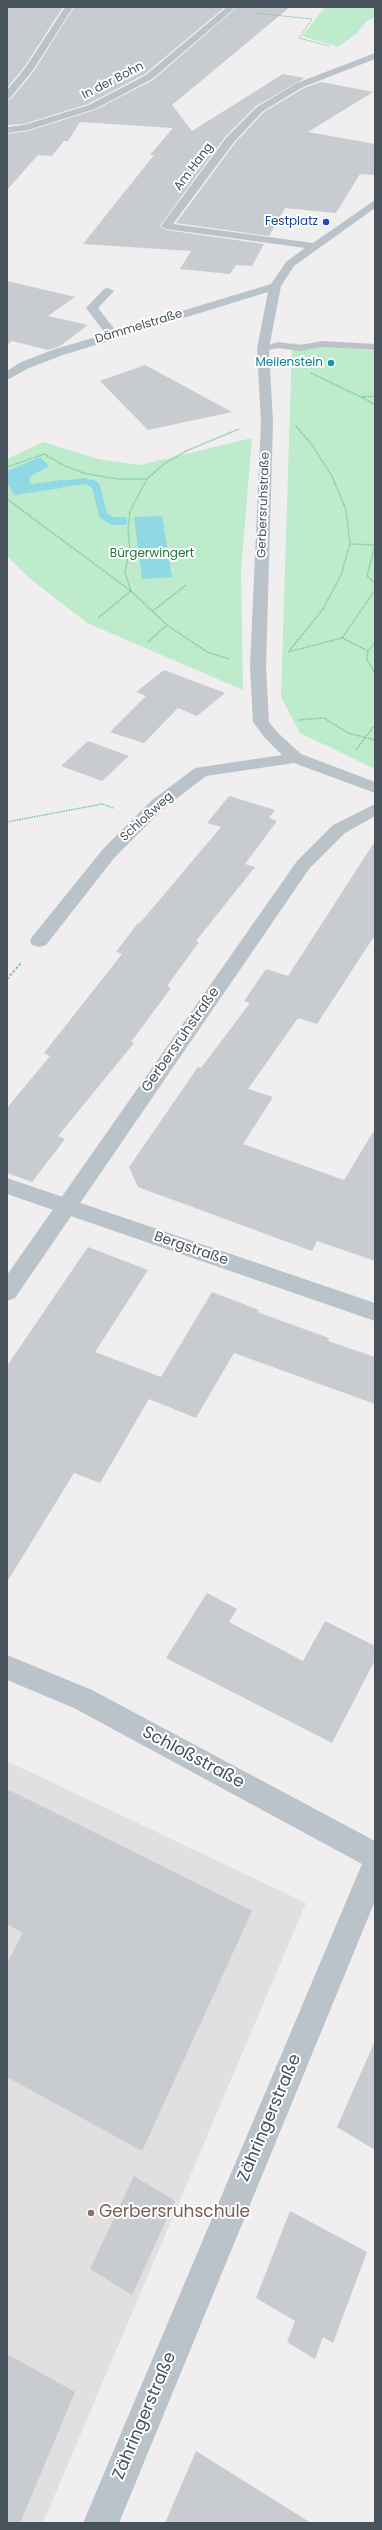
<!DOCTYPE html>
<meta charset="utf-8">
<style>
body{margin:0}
#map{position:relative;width:382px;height:2530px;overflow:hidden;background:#f0eeee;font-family:Poppins,sans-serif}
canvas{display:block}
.frame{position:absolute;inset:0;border:8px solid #47525a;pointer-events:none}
</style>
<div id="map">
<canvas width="382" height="2530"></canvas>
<div class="frame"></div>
</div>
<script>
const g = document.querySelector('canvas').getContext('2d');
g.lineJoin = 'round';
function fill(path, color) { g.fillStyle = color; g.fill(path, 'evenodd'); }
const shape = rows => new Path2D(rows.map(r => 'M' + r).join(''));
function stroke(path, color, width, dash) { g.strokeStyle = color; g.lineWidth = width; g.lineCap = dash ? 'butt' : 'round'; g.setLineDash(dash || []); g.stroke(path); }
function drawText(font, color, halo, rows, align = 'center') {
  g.font = font + ' Poppins,sans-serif'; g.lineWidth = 4; g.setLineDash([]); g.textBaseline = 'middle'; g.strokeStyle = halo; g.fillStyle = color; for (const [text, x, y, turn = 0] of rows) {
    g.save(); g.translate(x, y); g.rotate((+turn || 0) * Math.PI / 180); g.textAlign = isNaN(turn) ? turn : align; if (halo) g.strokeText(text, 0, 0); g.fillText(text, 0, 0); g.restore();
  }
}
fill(shape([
 [7,1761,306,1903,43,2523,7,2523]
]), '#e1dfdf');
fill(shape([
 [325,7,375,7,375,17,367,21,356,34,338,47,302,36],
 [292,343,375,351,375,769,300,733,281,697],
 [252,438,241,571,243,690,87,623,28,577,7,556,7,459,43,442,98,459,140,465]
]), '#bfebcd');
fill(shape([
 [40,457,49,466,31,476,29,480,35,492,14,495,7,483,7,471],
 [162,516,172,577,142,579,134,517]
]), '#8fd9e5');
stroke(shape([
 [54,485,85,481,95,485]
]), '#8fd9e5', 6);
stroke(shape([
 [93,484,96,486,103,515,112,521,123,521],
 [33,488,61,484]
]), '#8fd9e5', 8);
fill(shape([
 [7,7,63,7,25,66,7,88],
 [74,7,225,7,145,74,88,104,24,124,7,125,7,100,11,99,34,71],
 [237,7,290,7,172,105,192,131,283,74,305,78,256,106,225,137,160,226,166,230,264,244,252,266,236,265,230,274,180,269,191,251,83,244,154,155,150,155,173,128,80,122,68,141,64,141,52,156,38,155,7,190,7,134,28,131,95,110,153,80],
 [321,82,373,92,308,132,375,144,375,175,360,174,336,213,285,208,269,236,176,223,235,143,264,112,304,88],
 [7,281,75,297,48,316,88,325,60,346,48,350,12,341,7,345],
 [145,365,232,412,148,430,100,381],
 [164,670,225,693,197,716,178,708,144,743,110,732,146,696,136,692],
 [88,741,129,756,102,781,61,766],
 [229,796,275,810,269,818,277,821,245,864,255,867,196,941,199,942,167,986,171,988,131,1042,134,1043,58,1136,65,1139,32,1182,7,1173,7,1108,50,1056,44,1053,122,954,116,952,138,923,140,923,221,827,207,823],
 [375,841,375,935,317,1024,298,1018,248,1089,273,1097,243,1144,344,1180,375,1129,375,1261,317,1241,312,1251,138,1187,129,1167,198,1067,201,1068,250,1003,244,1001,266,969,288,976],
 [88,1247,148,1270,95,1352,161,1377,212,1292,259,1310,257,1312,329,1338,328,1341,375,1357,375,1404,234,1353,196,1418,149,1399,100,1483,74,1473,7,1582,7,1366],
 [207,1593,237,1609,229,1622,303,1661,325,1621,375,1646,375,1660,332,1743,166,1658],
 [7,1789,252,1911,142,2151,7,2077,7,1963,23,1933,7,1924],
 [375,2041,375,2150,337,2127],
 [134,2176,175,2201,132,2295,90,2269],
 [290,2211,367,2252,333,2343,323,2337,315,2359,287,2342,295,2321,256,2298],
 [7,2354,75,2392,20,2523,7,2523],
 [196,2451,311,2523,165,2523]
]), '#c8cbd0');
stroke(shape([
 [255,13,312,19,299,38,329,46]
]), '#79c79c', 1, [1.5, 1]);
stroke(shape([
 [311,373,361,397,375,396],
 [362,397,375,405],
 [7,467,44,454,65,466,87,474,118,479,147,479],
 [7,499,131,591,98,618],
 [350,544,375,545],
 [375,545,367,576,375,583],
 [153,611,186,585],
 [148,642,167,625],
 [375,642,368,651,367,660,375,673],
 [290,650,323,609,341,575,350,544,346,510,332,476,312,445,295,425],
 [368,651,342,638,375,590],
 [288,652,342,638],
 [229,659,207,652,167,625,131,591,125,572,130,548,128,530,130,511,147,479,164,464,186,451,239,429],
 [298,720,324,718,348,733,375,740],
 [356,750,375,725],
 [7,822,102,804,113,808]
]), '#79c79c', 1.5, [1.5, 1]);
stroke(shape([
 [7,979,21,963]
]), '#79c79c', 2, [2.5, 2]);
fill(shape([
 [323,341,375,344,375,350,323,347,300,351,278,348,263,351,258,348,278,342,300,345,323,341]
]), '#bac3ca');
fill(shape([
 [65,7,73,7,33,70,10,98,7,99,7,90,26,67,65,7],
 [227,7,236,7,152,79,95,109,28,130,7,133,7,127,24,125,89,105,146,75,227,7],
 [375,53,375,59,303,87,263,111,234,142,173,224,313,243,375,200,375,208,294,266,281,286,269,348,273,422,266,667,269,722,277,732,301,754,375,782,375,793,294,763,206,776,163,809,115,857,46,945,39,947,32,945,30,941,32,937,103,849,151,801,195,768,282,755,265,738,253,722,250,667,261,422,257,348,268,292,63,355,29,368,7,380,7,371,21,362,55,349,106,334,86,308,104,289,108,288,114,291,98,308,116,331,271,284,286,262,305,248,166,229,161,226,226,138,257,107,297,83,375,53],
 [7,1178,375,1303,375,1321,7,1194,7,1178],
 [7,1655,92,1690,375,1841,375,1901,119,2523,83,2523,362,1864,74,1708,7,1680,7,1655]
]), '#bac3ca');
fill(shape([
 [375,804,375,816,345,833,309,869,15,1298,7,1301,7,1275,297,861,333,825,375,804]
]), '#bac3ca');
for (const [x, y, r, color] of [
 [326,222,4,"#1a4fb4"],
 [331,363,4,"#0f9aa8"],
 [91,2213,4,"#8d6e63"]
]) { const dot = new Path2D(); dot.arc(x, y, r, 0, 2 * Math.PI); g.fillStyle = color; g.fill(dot); stroke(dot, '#fff', 1.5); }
drawText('12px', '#47525a', '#fff', [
 ["In der Bohn",113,81,-27],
 ["Am Hang",194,167,-53],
 ["Dämmelstraße",139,327,-17],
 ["Gerbersruhstraße",264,505,-88],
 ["Schloßweg",147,817,-42]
]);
drawText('12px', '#164399', '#fff', [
 ["Festplatz",318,222]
], 'right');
drawText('12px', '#0d838f', '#fff', [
 ["Meilenstein",323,363]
], 'right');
drawText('12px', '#1d7644', '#fff', [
 ["Bürgerwingert",152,554]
]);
drawText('14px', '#47525a', '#fff', [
 ["Gerbersruhstraße",181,1040,-55],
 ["Bergstraße",191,1249,19]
]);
drawText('17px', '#47525a', '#fff', [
 ["Schloßstraße",193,1758,28],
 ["Zähringerstraße",270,2118,-67],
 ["Zähringerstraße",145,2416,-67]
]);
drawText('17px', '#785e54', '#fff', [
 ["Gerbersruhschule",99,2213]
], 'left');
</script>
